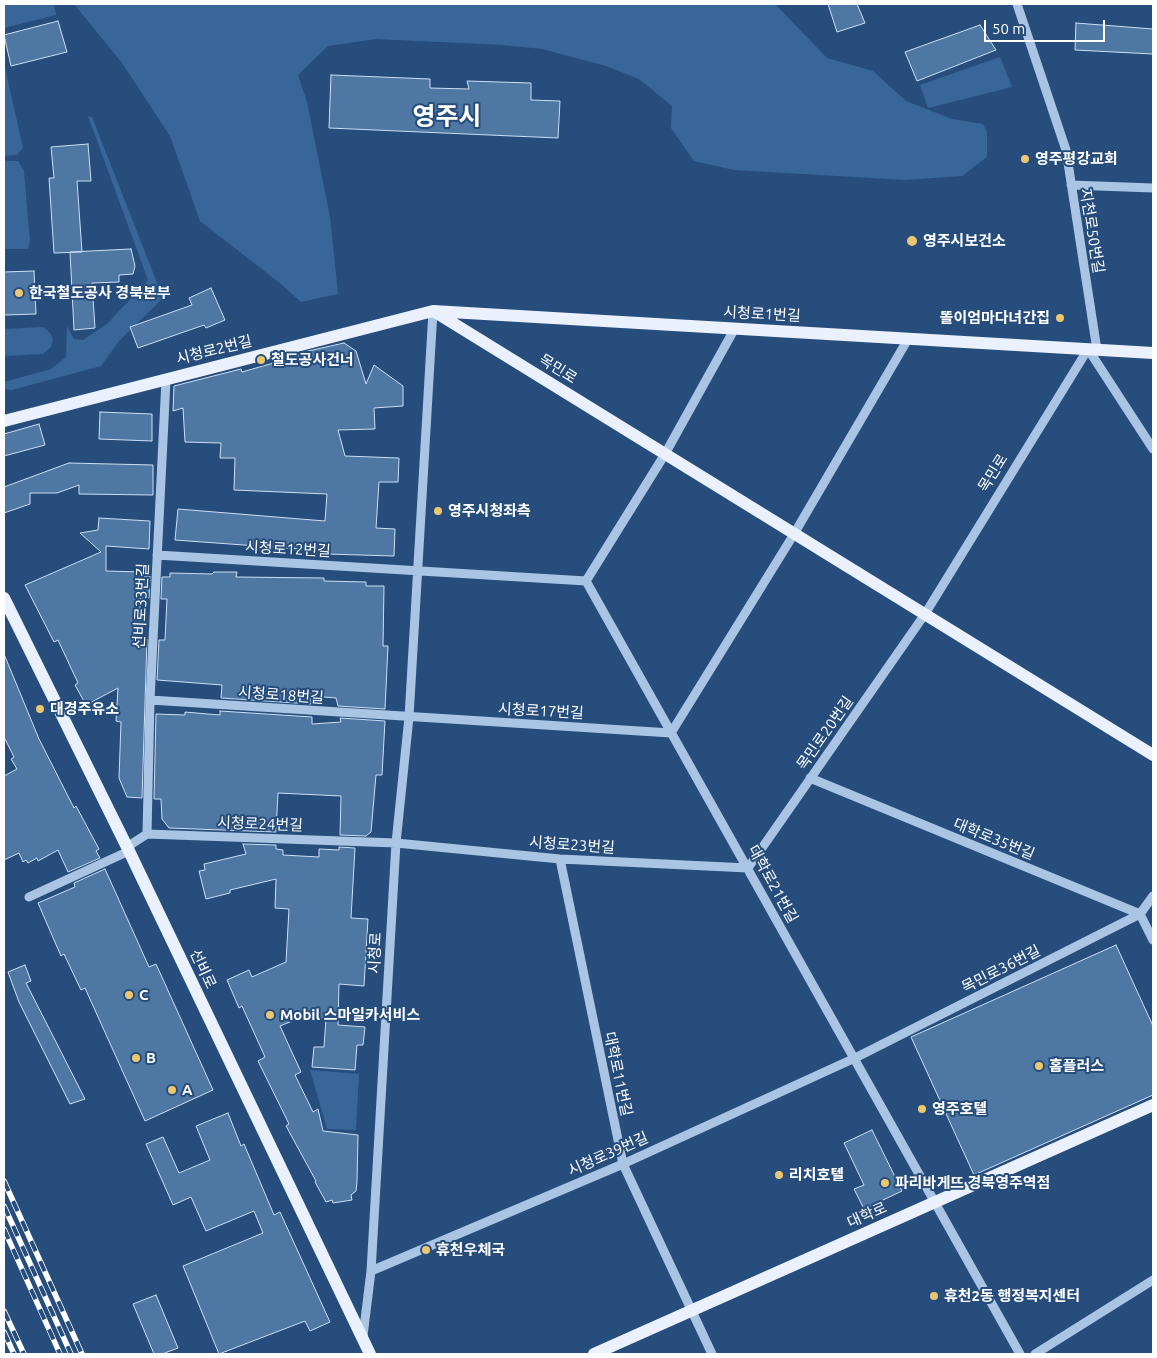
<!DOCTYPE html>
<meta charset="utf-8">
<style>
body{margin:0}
#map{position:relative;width:1157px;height:1358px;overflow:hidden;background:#264d7c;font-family:Ubuntu,sans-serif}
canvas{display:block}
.frame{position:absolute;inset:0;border:5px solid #fff;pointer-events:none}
.scale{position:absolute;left:984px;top:20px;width:121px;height:22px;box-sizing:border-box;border:2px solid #fff;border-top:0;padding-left:6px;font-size:15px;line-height:18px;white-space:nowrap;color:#fff;-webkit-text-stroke:4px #264d7c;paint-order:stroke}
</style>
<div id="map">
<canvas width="1157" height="1358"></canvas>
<div class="frame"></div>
<div class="scale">50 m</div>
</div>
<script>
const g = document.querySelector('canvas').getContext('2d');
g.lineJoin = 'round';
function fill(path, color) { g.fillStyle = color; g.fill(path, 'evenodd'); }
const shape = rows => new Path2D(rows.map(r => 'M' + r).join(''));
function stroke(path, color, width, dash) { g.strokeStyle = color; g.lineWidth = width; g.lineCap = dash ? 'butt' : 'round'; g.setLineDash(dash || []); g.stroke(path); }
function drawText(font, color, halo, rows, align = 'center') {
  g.font = font + ' Ubuntu,"Noto Sans KR",sans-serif'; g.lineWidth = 4; g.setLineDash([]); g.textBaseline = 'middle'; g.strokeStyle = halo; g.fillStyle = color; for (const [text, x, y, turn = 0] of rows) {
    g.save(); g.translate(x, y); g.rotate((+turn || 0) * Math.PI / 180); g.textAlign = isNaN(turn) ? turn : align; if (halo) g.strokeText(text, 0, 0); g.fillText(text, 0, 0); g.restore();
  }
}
fill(shape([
 [4,4,54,4,56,15,4,28],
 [74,4,775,4,827,58,873,71,906,101,952,119,983,124,987,132,987,157,962,176,906,180,734,170,694,161,671,128,672,106,639,79,606,66,542,49,503,45,376,39,328,46,298,75,307,102,330,217,338,294,301,302,281,284,200,221,170,136,122,63],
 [1000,57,1012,87,928,108,920,85],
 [4,63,23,148,17,155,4,156],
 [88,116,92,117,163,298,119,341,101,366,12,390,4,389,4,382,51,369,66,357,67,326,74,339,83,340,107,324,148,280],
 [4,161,18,161,24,171,30,242,28,249,4,249],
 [43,327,50,333,53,339,51,347,43,354,4,356,4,329],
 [310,1070,359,1074,356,1130,327,1129]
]), '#396699');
const building = shape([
 [828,4,857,4,865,23,837,32,828,4],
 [58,21,67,52,11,66,4,35,58,21],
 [1076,23,1153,29,1153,54,1075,50,1076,23],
 [980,25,996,50,917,81,905,52,980,25],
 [331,75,430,79,430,88,469,89,467,81,531,83,531,100,560,101,558,138,329,128,331,75],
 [88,144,91,181,77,181,82,252,54,253,49,178,54,178,51,147,88,144],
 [131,249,135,266,133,274,119,275,119,282,92,283,95,328,74,330,70,252,131,249],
 [34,271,36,314,4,315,4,272,34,271],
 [211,288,225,320,206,328,204,325,138,348,130,327,192,305,189,298,211,288],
 [344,343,356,351,366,384,374,365,403,386,403,406,374,408,375,429,338,430,345,456,399,458,398,482,379,482,376,528,395,529,394,556,326,554,326,551,175,540,178,509,325,521,327,494,234,490,235,458,220,458,221,443,185,442,183,408,173,411,174,386,241,369,242,372,305,354,304,352,344,343],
 [100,412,152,414,152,441,99,439,100,412],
 [39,424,45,445,4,456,4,434,39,424],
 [69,463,153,465,153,495,79,494,79,485,57,493,30,493,30,504,4,513,4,487,69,463],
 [99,518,150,521,149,549,106,546,106,571,143,572,143,576,150,576,149,598,140,598,140,639,147,639,142,798,127,797,119,778,121,722,116,721,118,688,86,705,75,685,78,683,58,640,54,642,25,585,101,552,80,533,98,530,99,518],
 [214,572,237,572,236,577,324,578,324,581,366,582,366,586,384,586,383,646,388,646,385,709,338,706,336,698,311,696,311,704,221,698,222,685,157,680,159,640,165,640,167,599,161,599,162,577,170,577,170,573,212,574,214,572],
 [4,654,39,739,74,808,76,806,99,849,96,851,100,858,68,872,58,850,38,861,37,858,28,863,26,860,23,862,19,853,4,860,4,776,17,769,11,759,14,757,4,737,4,654],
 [220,711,312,717,312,724,341,722,340,718,385,721,382,775,376,775,371,832,366,836,340,835,341,796,278,793,276,832,169,828,162,819,161,799,154,799,156,714,185,715,185,712,220,715,220,711],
 [243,844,276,845,276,849,283,850,283,855,319,857,319,849,339,850,339,847,355,848,351,918,368,919,364,986,339,984,338,1025,365,1027,363,1045,357,1045,355,1070,312,1067,314,1047,324,1047,326,1018,302,1017,280,1026,301,1072,295,1075,313,1112,318,1109,323,1131,358,1135,357,1182,356,1191,351,1195,352,1200,333,1203,332,1200,326,1202,315,1182,316,1181,286,1126,289,1124,258,1061,265,1057,242,1006,239,1008,227,980,249,970,252,977,286,962,289,909,275,908,276,879,230,890,230,893,206,899,199,871,205,870,204,864,246,854,243,844],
 [105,869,149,967,156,964,213,1090,145,1121,85,988,81,990,64,954,61,956,38,903,75,887,74,883,105,869],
 [1116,945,1153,1026,1153,1095,974,1175,911,1037,1116,945],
 [25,965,31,981,26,983,85,1099,70,1104,19,1002,8,972,25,965],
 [228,1113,241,1146,244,1144,274,1215,280,1212,330,1322,310,1331,305,1321,219,1354,183,1266,263,1233,254,1211,206,1231,191,1197,173,1205,146,1144,163,1137,179,1173,210,1160,196,1126,228,1113],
 [872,1130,902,1191,864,1209,854,1189,864,1185,844,1143,872,1130],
 [156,1295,178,1348,162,1354,154,1354,133,1304,156,1295]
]);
fill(building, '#4e77a4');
stroke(building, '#cddff4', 1);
stroke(shape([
 [1017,4,1066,150,1097,350],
 [1071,185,1153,188],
 [157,555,586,581],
 [586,581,1020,1354],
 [586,581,665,454,735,328],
 [150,700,671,733,794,534,908,339],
 [810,778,1140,914,1153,940],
 [147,834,150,700,166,380],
 [127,847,147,834,396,843,560,859,748,868,925,614,1088,349,1153,449],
 [560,859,623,1164,712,1354],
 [29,897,129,851],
 [371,1271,623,1164,855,1058,1140,914,1153,896],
 [363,1336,371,1271,396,843,409,717,433,311],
 [1035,1354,1153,1280]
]), '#aac5e4', 9);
stroke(shape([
 [435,312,1153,755],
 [4,421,433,311,1153,353],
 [4,598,129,851,370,1354],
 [594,1354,1153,1105]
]), '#eaf1fc', 12);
const rail = shape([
 [4,1181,82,1354],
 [4,1206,71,1354],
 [4,1229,60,1354],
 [4,1311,24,1354],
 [4,1332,14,1354]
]);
stroke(rail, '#fff', 5.5);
stroke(rail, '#264d7c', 4, [11]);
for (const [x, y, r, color] of [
 [1025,159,5,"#edc76f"],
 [912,241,6,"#edc76f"],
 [19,293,5,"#edc76f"],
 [1060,318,5,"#edc76f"],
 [261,360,5,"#edc76f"],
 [438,511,5,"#edc76f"],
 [40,709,5,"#edc76f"],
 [129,995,5,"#edc76f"],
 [270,1015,5,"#edc76f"],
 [136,1058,5,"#edc76f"],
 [1039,1066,5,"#edc76f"],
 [172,1090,5,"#edc76f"],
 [922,1109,5,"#edc76f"],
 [779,1175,5,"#edc76f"],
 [885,1183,5,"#edc76f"],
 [426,1250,5,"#edc76f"],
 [934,1296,5,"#edc76f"]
]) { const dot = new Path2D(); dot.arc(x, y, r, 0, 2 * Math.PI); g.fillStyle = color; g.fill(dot); stroke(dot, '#264d7c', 2); }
drawText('bold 15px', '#fff', '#264d7c', [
 ["영주평강교회",1035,159],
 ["영주시보건소",923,241],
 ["한국철도공사 경북본부",29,293],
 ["똘이엄마다녀간집",1050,318,"right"],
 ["철도공사건너",271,360],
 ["영주시청좌측",448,511],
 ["대경주유소",50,709],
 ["C",139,995],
 ["Mobil 스마일카서비스",280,1015],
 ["B",146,1058],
 ["홈플러스",1049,1066],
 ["A",182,1090],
 ["영주호텔",932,1109],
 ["리치호텔",789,1175],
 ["파리바게뜨 경북영주역점",895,1183],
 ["휴천우체국",436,1250],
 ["휴천2동 행정복지센터",944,1296]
], 'left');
drawText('15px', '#fff', '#264d7c', [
 ["지천로50번길",1092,231,81],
 ["시청로1번길",762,314,3],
 ["시청로2번길",214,350,-14],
 ["목민로",558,369,32],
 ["목민로",993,473,-58],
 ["시청로12번길",288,549,3],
 ["선비로33번길",141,606,-87],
 ["시청로18번길",281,695,4],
 ["시청로17번길",541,711,3],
 ["목민로20번길",825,733,-55],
 ["시청로24번길",260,824,2],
 ["대학로35번길",994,839,22],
 ["시청로23번길",572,845,4],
 ["대학로21번길",773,884,61],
 ["시청로",375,953,-87],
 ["선비로",203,969,65],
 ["목민로36번길",1001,969,-27],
 ["대학로11번길",618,1074,78],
 ["시청로39번길",608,1154,-24],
 ["대학로",867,1215,-24]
]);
drawText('bold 25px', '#fff', '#264d7c', [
 ["영주시",447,117]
]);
</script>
